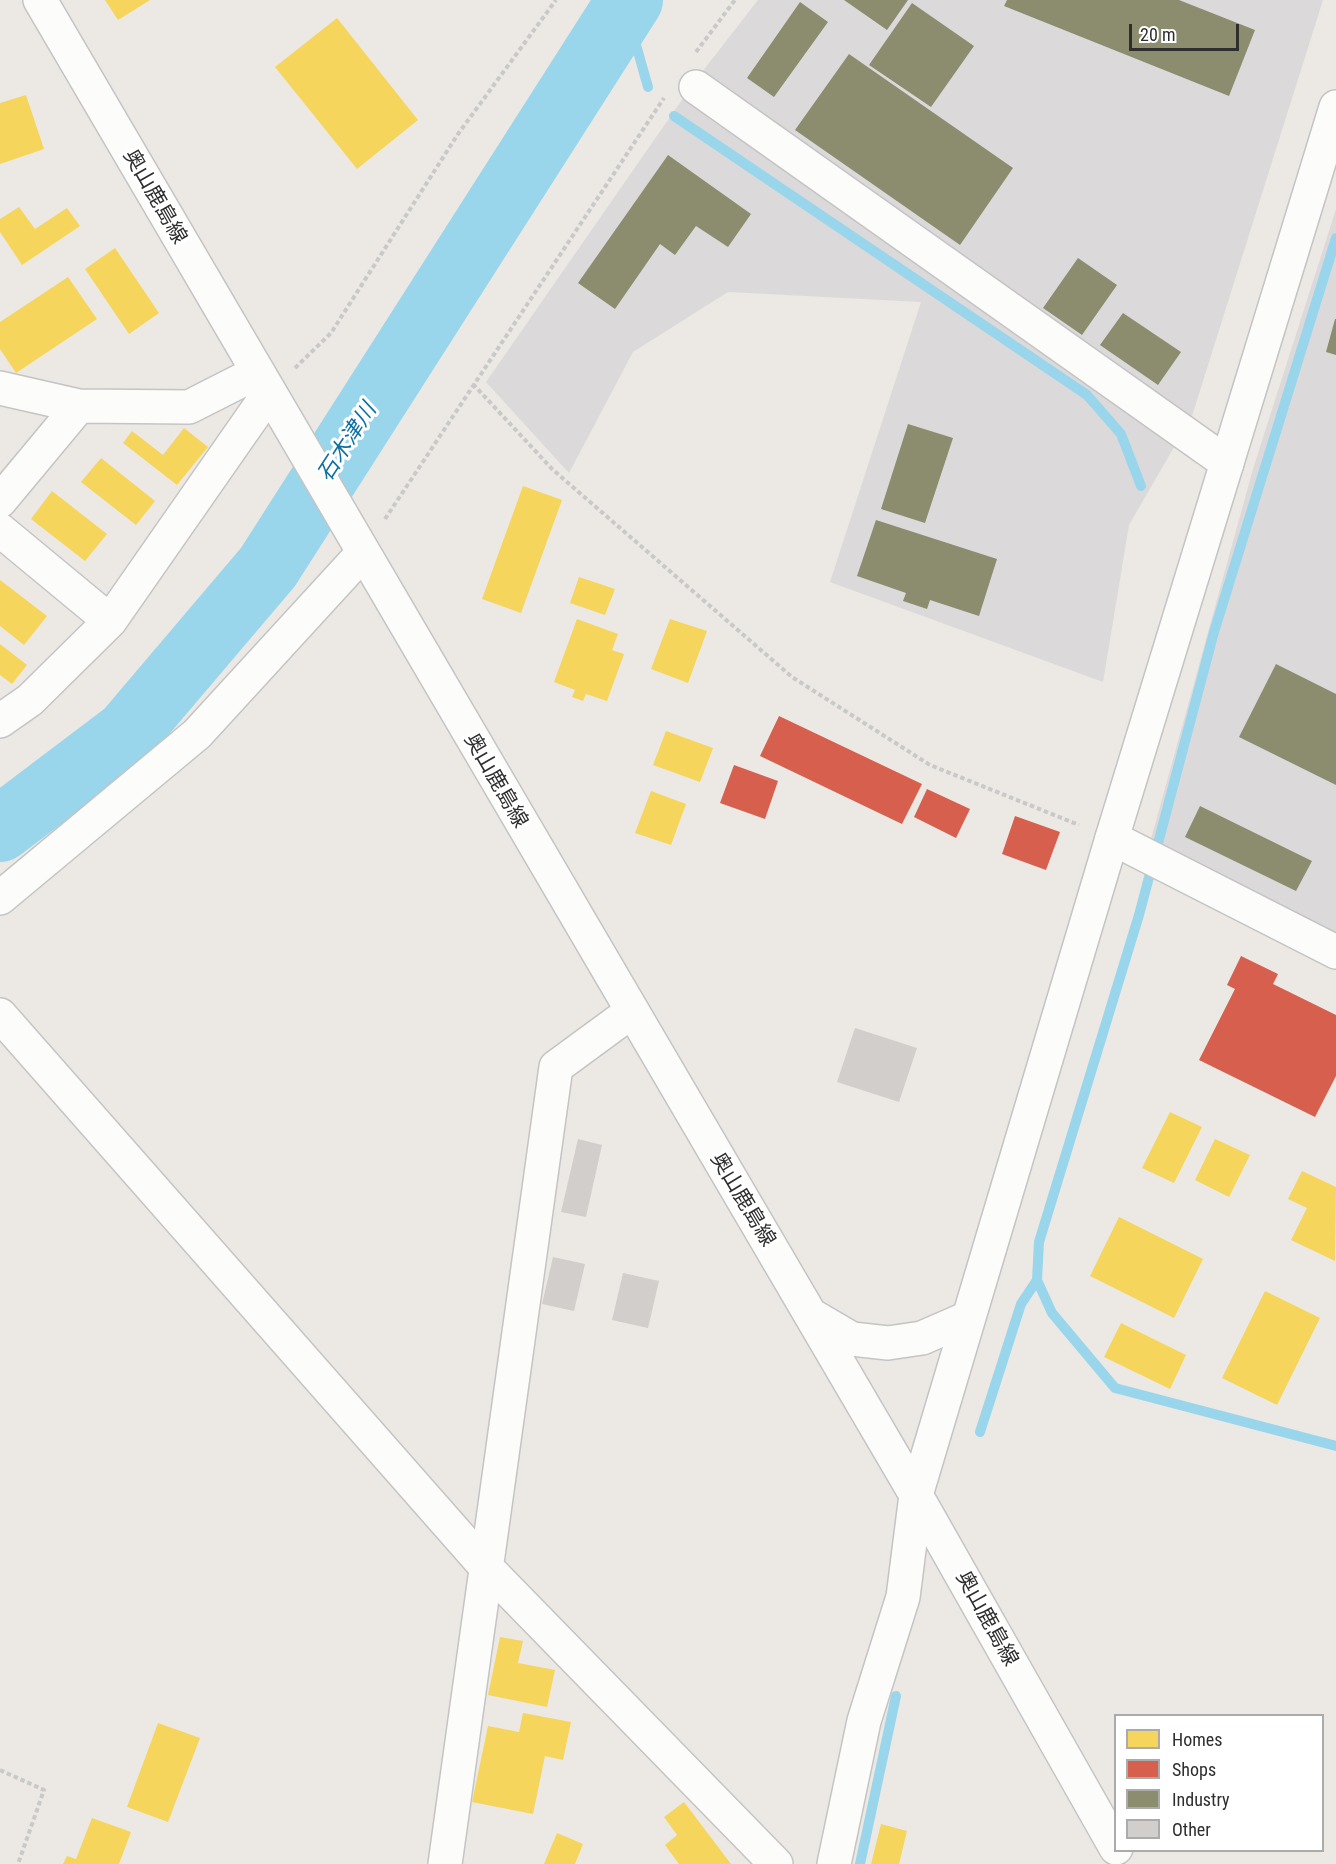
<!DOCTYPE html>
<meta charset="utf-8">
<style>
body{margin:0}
#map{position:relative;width:1336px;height:1864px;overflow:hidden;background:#ece8e4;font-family:"Roboto Condensed",sans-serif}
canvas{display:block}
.legend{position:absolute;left:1114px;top:1714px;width:210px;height:138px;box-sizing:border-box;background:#fff;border:2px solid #ababab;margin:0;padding:8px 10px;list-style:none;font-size:18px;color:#2e2e2e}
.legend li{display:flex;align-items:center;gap:12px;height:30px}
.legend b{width:30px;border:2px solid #ababab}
.scale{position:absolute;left:1129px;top:24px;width:110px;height:27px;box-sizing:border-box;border:3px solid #2e2e2e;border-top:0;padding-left:8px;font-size:18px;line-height:21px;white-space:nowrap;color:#2e2e2e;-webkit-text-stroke:4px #fff;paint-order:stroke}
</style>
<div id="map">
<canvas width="1336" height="1864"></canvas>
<ul class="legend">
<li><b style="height:16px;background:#f6d55c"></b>Homes</li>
<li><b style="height:16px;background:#d6604d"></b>Shops</li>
<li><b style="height:16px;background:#8c8c6e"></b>Industry</li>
<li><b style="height:16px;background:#d1cecb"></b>Other</li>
</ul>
<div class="scale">20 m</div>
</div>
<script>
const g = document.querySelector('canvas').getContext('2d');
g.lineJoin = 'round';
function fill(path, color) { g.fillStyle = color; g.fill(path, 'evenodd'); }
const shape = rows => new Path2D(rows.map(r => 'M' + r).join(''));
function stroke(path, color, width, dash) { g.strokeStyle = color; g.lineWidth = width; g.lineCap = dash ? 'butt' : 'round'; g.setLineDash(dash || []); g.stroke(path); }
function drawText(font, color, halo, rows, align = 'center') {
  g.font = font + ' "Roboto Condensed","Noto Sans JP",sans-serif'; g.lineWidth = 6; g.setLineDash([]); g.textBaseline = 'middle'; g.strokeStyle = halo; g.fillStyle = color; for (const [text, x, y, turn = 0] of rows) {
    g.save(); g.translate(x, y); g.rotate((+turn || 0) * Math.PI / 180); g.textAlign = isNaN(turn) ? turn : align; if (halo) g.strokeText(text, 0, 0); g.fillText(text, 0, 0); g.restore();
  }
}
fill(shape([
 [758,0,1323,0,1192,416,1129,525,1103,682,830,582,921,302,728,292,633,352,569,473,486,382,695,81],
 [1336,209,1336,934,1151,839,1253,469]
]), '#dcd9db');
fill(shape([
 [105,0,150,0,118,20],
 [337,18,418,120,357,169,275,67],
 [26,95,44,149,0,164,0,103],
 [19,207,35,229,67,208,80,226,22,265,0,232,0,219],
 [115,248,159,313,129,334,85,269],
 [68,277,97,319,16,373,0,349,0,322],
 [184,428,208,447,177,485,123,443,132,431,163,455],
 [101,458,155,501,136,525,81,482],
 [523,486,562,500,521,613,482,599],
 [52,491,107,534,85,561,31,519],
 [579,577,615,589,605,615,570,603],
 [0,580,47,616,24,645,0,626],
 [577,619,618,634,612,650,624,654,607,701,586,694,583,701,572,697,575,690,554,682],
 [670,619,707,631,688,683,651,669],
 [0,644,27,665,12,684,0,675],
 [666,731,713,748,700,782,653,765],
 [651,791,686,804,671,845,635,833],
 [1170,1112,1202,1127,1174,1183,1142,1168],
 [1215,1139,1250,1155,1229,1197,1195,1180],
 [1302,1171,1336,1187,1335,1261,1291,1240,1307,1208,1288,1199],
 [1119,1217,1203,1259,1174,1318,1090,1276],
 [1265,1291,1320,1318,1277,1405,1222,1378],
 [1121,1323,1186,1355,1170,1389,1104,1357],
 [500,1637,523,1641,518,1663,555,1670,547,1707,488,1695],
 [523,1713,571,1722,563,1760,545,1756,533,1814,472,1802,488,1726,519,1732],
 [158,1723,200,1738,168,1822,127,1807],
 [684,1802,731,1864,679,1864,665,1845,677,1835,664,1817],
 [92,1818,131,1832,119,1864,63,1864,67,1856,76,1859],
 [881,1824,907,1831,899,1864,871,1864],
 [557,1833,583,1844,575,1864,544,1864]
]), '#f6d55c');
fill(shape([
 [779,716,922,784,902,824,760,756],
 [734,765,778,781,765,819,720,803],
 [927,789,970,809,956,838,914,817],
 [1015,816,1060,832,1046,870,1002,854],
 [1241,956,1278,974,1273,984,1336,1015,1336,1076,1315,1117,1199,1060,1235,989,1227,985]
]), '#d6604d');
fill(shape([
 [844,0,908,0,887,30],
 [1007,0,1179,0,1255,30,1229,96,1004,6],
 [800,2,828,22,774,97,747,78],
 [912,3,974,46,931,107,869,65],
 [849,54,1013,168,960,245,795,130],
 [668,155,751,214,728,247,696,226,675,255,660,244,615,309,578,283],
 [1078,258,1117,285,1082,335,1043,308],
 [1123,313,1181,352,1158,385,1100,345],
 [1335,319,1336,319,1336,355,1326,352],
 [908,424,953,438,925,523,881,509],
 [876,520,997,559,979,616,930,600,927,609,903,601,906,593,857,576],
 [1276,664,1336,694,1336,785,1239,737],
 [1200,806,1312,861,1296,891,1185,837]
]), '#8c8c6e');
stroke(shape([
 [625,6,648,87],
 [674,116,1087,395,1121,434,1141,486],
 [1336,238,1214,632,1139,915,1039,1242,1037,1280,1052,1313,1115,1388,1336,1446],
 [980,1432,1021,1304,1037,1280],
 [860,1864,896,1696]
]), '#99d6ec', 10);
stroke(shape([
 [0,829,127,733,268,567,630,0]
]), '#99d6ec', 66);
fill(shape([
 [855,1028,917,1048,899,1102,837,1082],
 [578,1139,602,1145,586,1217,561,1212],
 [553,1257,585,1264,574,1311,542,1304],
 [623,1273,659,1281,648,1328,612,1320]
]), '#d1cecb');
const minor = shape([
 [696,87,1227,463],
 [0,388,79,406,189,407,256,373],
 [0,501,79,406],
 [0,530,110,621],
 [0,721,30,700,110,621,269,393],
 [1112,838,1336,952],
 [0,898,197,734,362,554],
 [0,1015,485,1566,776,1864],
 [445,1864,556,1067,631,1012],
 [834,1864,864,1721,903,1597,916,1495]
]);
const tertiary = shape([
 [916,1495,1112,838,1336,107]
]);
const secondary = shape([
 [40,0,916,1495,1116,1848],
 [811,1315,852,1339,888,1343,922,1338,968,1318]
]);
stroke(minor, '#c5c4c5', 36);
stroke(tertiary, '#c5c4c5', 36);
stroke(secondary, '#c5c4c5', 36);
stroke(shape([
 [696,52,735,0],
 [295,368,331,333,458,134,556,0],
 [473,384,552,469,792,677,930,765,1079,825],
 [385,519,664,98],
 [0,1770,44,1790,18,1864]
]), '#c9c9c8', 4, [4.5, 3]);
stroke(minor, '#fcfcfb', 33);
stroke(tertiary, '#fcfcfb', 33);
stroke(secondary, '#fcfcfb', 33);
drawText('21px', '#2e2e2e', '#fff', [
 ["奥山鹿島線",154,197,60],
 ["奥山鹿島線",495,781,60],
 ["奥山鹿島線",742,1200,59],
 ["奥山鹿島線",986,1619,61]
]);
drawText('italic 22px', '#0d6fa3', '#fff', [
 ["石木津川",348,443,-57]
]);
</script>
